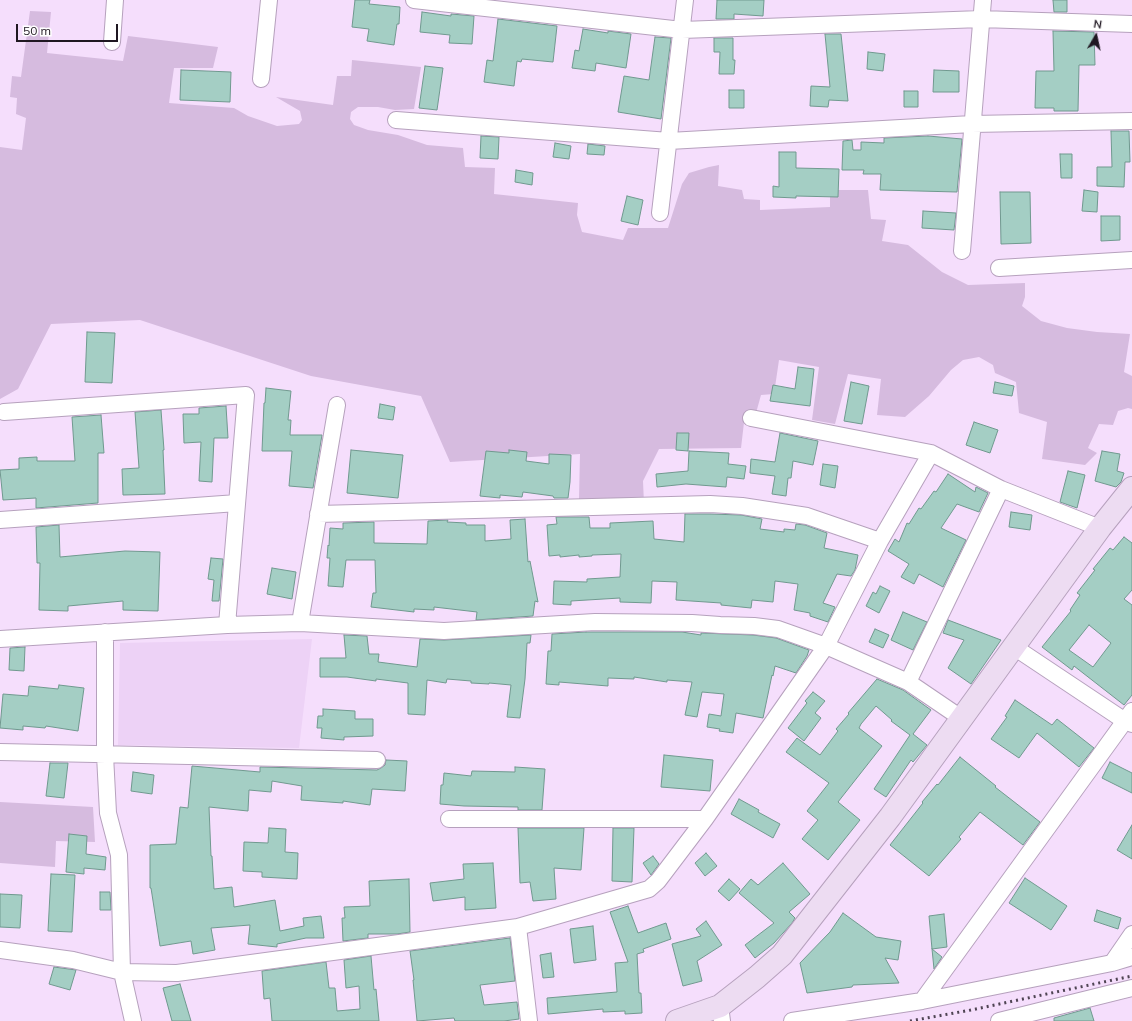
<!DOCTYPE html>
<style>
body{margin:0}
#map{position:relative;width:1132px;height:1021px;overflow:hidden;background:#f5defc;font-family:Mulish,sans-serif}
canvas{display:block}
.north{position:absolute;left:1076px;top:16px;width:40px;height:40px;-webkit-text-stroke:3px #fff;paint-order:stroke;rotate:9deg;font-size:11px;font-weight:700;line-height:16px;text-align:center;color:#1f1721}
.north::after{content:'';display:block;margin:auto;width:14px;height:18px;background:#1f1721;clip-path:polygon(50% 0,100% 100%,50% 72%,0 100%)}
.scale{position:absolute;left:16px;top:24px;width:102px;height:18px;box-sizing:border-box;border:2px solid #1f1721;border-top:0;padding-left:5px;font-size:12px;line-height:14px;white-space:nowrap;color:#1f1721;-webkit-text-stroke:3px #fff;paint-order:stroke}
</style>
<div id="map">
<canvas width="1132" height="1021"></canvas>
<div class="north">N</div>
<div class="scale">50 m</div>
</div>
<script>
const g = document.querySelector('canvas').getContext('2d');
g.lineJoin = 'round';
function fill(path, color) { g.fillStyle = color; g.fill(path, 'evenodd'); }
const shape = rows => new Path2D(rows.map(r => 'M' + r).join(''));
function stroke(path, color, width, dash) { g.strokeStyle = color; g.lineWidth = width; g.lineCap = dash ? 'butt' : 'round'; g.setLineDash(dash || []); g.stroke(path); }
fill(shape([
 [312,639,299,748,118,745,120,643]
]), '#edd2f6');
fill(shape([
 [30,11,51,12,47,53,123,61,128,36,218,47,213,68,174,68,169,103,234,108,248,116,277,126,299,124,302,120,300,111,276,97,333,105,337,76,351,76,352,60,421,67,414,109,395,110,378,107,358,107,351,112,350,119,354,125,368,130,398,135,427,145,463,148,465,167,495,168,494,194,578,203,577,215,582,232,623,240,628,228,668,228,682,184,689,173,709,167,719,165,718,186,742,190,744,199,760,200,760,210,830,207,830,190,868,190,871,219,886,220,882,241,908,245,942,272,968,285,1025,283,1025,297,1022,306,1041,321,1067,328,1097,332,1130,334,1124,372,1132,376,1132,409,1128,408,1118,411,1113,425,1099,424,1088,448,1097,453,1085,465,1042,459,1047,422,1019,413,1016,382,995,373,993,365,979,357,963,360,951,370,929,396,905,417,877,415,881,379,848,374,835,424,812,420,819,367,779,360,774,394,761,395,756,413,745,414,741,448,659,449,643,481,644,504,579,499,580,454,450,462,421,396,311,376,140,320,51,324,18,389,0,399,0,147,22,150,26,118,16,114,17,98,10,97,12,76,21,77],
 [0,802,93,807,95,842,56,841,55,867,0,863]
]), '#d6bbdf');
const building = shape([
 [355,0,370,0,369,4,400,7,399,24,397,24,394,45,367,41,369,29,352,27,355,0],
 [717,0,764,0,763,16,734,14,734,19,716,19,717,0],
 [1053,0,1067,0,1067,12,1054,12,1053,0],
 [422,12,451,16,451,14,474,16,472,44,449,43,450,35,420,32,422,12],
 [498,19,557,26,553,62,522,59,521,62,517,61,514,86,484,82,487,60,493,61,498,19],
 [583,29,608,33,608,31,631,34,626,68,596,63,595,71,572,68,575,50,579,51,583,29],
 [1053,31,1094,32,1095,65,1079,65,1078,111,1054,111,1054,108,1035,108,1036,71,1054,71,1053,31],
 [825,34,841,34,848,101,829,100,828,107,810,106,811,86,830,87,825,34],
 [655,37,671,38,661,119,618,112,624,76,649,80,655,37],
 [714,38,733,38,733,60,735,60,734,74,719,74,720,52,714,52,714,38],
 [868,52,885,54,883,71,867,69,868,52],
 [425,66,443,68,437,110,419,108,425,66],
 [181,70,231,72,230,102,180,100,181,70],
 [934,70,959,71,959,92,933,92,934,70],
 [729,90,744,90,744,108,729,108,729,90],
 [904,91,918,91,918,107,904,107,904,91],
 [1111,131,1129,131,1130,162,1125,162,1124,187,1097,186,1097,167,1112,167,1111,131],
 [481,136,499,137,498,159,480,158,481,136],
 [928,136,962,139,957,192,880,190,881,174,863,174,864,170,842,170,843,141,852,140,853,150,861,150,861,142,884,143,884,138,928,136],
 [555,143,571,146,569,159,553,157,555,143],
 [588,144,605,146,604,155,587,154,588,144],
 [779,152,796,152,796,168,839,169,838,197,796,196,796,198,773,197,773,186,779,187,779,152],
 [1060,154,1072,154,1072,178,1061,178,1060,154],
 [516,170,533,173,532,185,515,182,516,170],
 [1084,190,1098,192,1097,212,1082,211,1084,190],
 [1000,192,1030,192,1031,243,1001,244,1000,192],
 [627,196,643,200,638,225,621,221,627,196],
 [923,211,956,213,954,230,922,228,923,211],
 [1101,216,1120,216,1120,240,1101,241,1101,216],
 [87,332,115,333,112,383,85,382,87,332],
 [798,367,814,369,810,406,770,401,773,385,795,389,798,367],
 [851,382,869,386,862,424,844,421,851,382],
 [995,382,1014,386,1012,396,993,393,995,382],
 [266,388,291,391,288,420,291,420,290,435,322,435,313,488,289,486,292,451,262,451,264,403,265,403,266,388],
 [380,404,395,407,393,420,378,418,380,404],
 [226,406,228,438,214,438,212,482,199,481,201,442,184,443,183,414,199,414,199,408,226,406],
 [161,410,164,450,163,450,165,494,123,495,122,469,139,468,135,412,161,410],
 [101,415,104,453,98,453,98,503,36,508,36,498,3,500,0,470,19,469,19,458,37,457,37,461,75,461,72,417,101,415],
 [974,422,998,430,990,453,966,445,974,422],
 [677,433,689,433,688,451,676,450,677,433],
 [780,433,818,441,813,465,793,461,791,478,788,478,786,496,772,494,775,476,750,473,751,459,775,462,780,433],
 [351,450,403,455,398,498,347,493,351,450],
 [509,450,527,452,526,461,549,464,549,454,571,455,570,482,568,498,554,498,553,496,523,492,522,497,500,495,500,498,480,496,486,451,509,453,509,450],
 [689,451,729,453,728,464,746,466,744,479,727,477,726,487,686,484,657,487,656,474,688,471,689,451],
 [1102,451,1120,454,1117,471,1124,473,1121,482,1116,487,1095,481,1102,451],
 [823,464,838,466,835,488,820,485,823,464],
 [1068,471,1085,475,1077,508,1060,502,1068,471],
 [948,474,975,492,976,487,988,493,979,512,957,504,941,528,966,540,943,587,919,574,914,584,901,577,909,564,888,551,895,539,899,542,907,523,909,524,919,508,921,509,934,491,936,492,948,474],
 [1011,512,1032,515,1030,530,1009,527,1011,512],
 [685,514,710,514,741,515,762,519,760,529,784,532,784,529,795,530,796,524,805,525,827,533,824,548,858,555,855,570,851,576,837,574,823,603,835,607,828,622,810,616,810,613,794,610,798,584,775,581,773,602,752,600,751,608,721,605,721,603,676,600,677,582,652,581,651,603,620,602,620,598,571,601,571,605,553,604,554,581,587,582,587,579,620,577,621,554,592,555,592,556,579,557,579,555,560,557,560,555,549,556,547,525,557,524,556,517,589,517,590,528,610,528,610,523,653,521,654,539,684,542,685,514],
 [525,519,528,562,530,561,538,602,535,601,533,616,476,620,477,612,434,607,434,610,414,609,414,612,371,607,373,593,376,593,375,560,346,560,343,587,328,586,330,558,327,558,328,545,329,546,330,528,343,529,343,523,374,522,374,543,427,544,428,521,448,520,447,522,466,523,466,525,485,525,485,541,511,539,510,520,525,519],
 [59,525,60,557,125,551,160,552,158,611,123,610,123,601,68,606,68,611,39,610,40,563,37,563,36,527,59,525],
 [1124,537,1132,543,1132,590,1124,599,1132,605,1132,695,1124,705,1074,666,1072,670,1042,647,1071,611,1070,610,1080,595,1077,593,1095,570,1093,569,1110,548,1113,550,1124,537],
 [1089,625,1111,643,1093,667,1069,650,1089,625],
 [211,558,223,559,219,601,212,601,214,580,208,579,211,558],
 [272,568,296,572,292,599,267,594,272,568],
 [880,586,890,591,879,613,866,606,873,592,876,594,880,586],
 [903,612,927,622,913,650,891,640,903,612],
 [948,620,1001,640,971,684,948,668,964,640,943,633,948,620],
 [875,629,889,635,883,648,869,642,875,629],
 [586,632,682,632,701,635,701,633,753,635,776,638,809,650,807,656,796,673,775,666,773,676,772,675,763,718,736,713,733,733,719,731,720,729,707,727,709,714,721,716,724,694,702,692,697,717,685,715,692,682,667,680,667,682,634,677,634,679,608,678,608,686,559,682,559,685,546,684,548,651,551,651,552,634,586,632],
 [344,635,367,636,369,654,379,654,378,662,417,667,420,639,444,640,531,635,530,643,527,643,525,679,520,718,507,717,511,685,489,683,489,684,471,683,471,681,447,679,446,683,427,680,425,715,408,714,408,683,376,679,376,681,347,677,320,677,320,658,346,658,344,635],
 [25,647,24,671,9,670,10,648,25,647],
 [877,679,903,690,931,710,913,734,927,745,913,762,911,760,886,797,874,789,910,735,891,721,892,720,876,706,861,724,859,728,882,746,838,802,860,820,828,860,802,839,818,820,807,811,829,783,786,752,797,738,820,755,838,731,836,729,849,714,848,713,877,679],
 [59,685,84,688,78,731,46,726,45,728,23,726,23,730,0,728,3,694,28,696,29,686,58,689,59,685],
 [813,692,825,701,815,713,821,718,804,741,788,728,807,703,805,701,813,692],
 [1015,700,1052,725,1057,719,1094,748,1079,767,1037,733,1019,758,991,739,1007,717,1005,716,1015,700],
 [323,709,355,711,355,719,373,719,373,736,344,737,344,740,321,738,322,728,317,728,318,716,323,716,323,709],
 [664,755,713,760,710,791,661,787,664,755],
 [960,757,996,786,995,787,1040,822,1023,845,980,812,959,837,961,839,929,876,890,845,923,803,922,802,937,784,938,785,960,757],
 [386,760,407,761,405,791,372,789,370,805,343,801,343,803,301,800,302,786,272,781,271,792,249,790,248,811,209,807,211,856,212,856,214,889,232,887,234,907,275,900,280,931,304,926,303,918,321,916,324,938,306,938,277,944,277,947,248,944,250,925,211,928,215,950,193,954,191,941,160,946,151,888,150,888,150,845,176,844,180,807,188,808,192,766,260,772,260,767,377,770,381,768,385,765,386,760],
 [1110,762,1132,773,1132,793,1102,778,1110,762],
 [50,763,68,763,64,798,46,796,50,763],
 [515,767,545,769,542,810,518,810,518,807,464,806,440,804,441,785,443,785,444,773,471,776,472,771,515,772,515,767],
 [133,772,154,775,152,794,131,791,133,772],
 [739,799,759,810,758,812,780,824,773,838,731,814,739,799],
 [1132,825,1132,859,1117,850,1132,825],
 [269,828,286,829,285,852,298,853,297,879,262,877,262,872,243,871,244,842,268,843,269,828],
 [518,828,584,828,581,870,554,868,556,899,533,901,530,882,520,883,518,828],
 [613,828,634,828,632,882,612,881,613,828],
 [69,834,87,836,86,854,106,857,105,870,84,868,84,874,66,872,69,834],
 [706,853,717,866,705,876,695,863,706,853],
 [653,856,659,864,651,875,643,863,653,856],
 [493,863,496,908,465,910,465,897,433,901,430,883,464,879,463,864,493,863],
 [783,863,810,894,789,912,795,918,792,923,774,943,755,958,745,945,774,923,739,893,751,879,758,885,783,863],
 [51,874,75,875,72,932,48,931,51,874],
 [1025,878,1067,906,1051,930,1009,903,1025,878],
 [409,879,410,932,397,934,368,934,368,938,343,941,342,918,345,918,344,907,370,906,369,881,409,879],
 [729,879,740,889,729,901,718,891,729,879],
 [100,892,110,892,111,910,100,910,100,892],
 [0,894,22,895,20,928,0,927,0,894],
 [628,906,638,933,666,923,671,939,643,949,644,952,637,954,639,993,641,993,642,1013,625,1014,625,1011,603,1012,603,1009,548,1014,547,998,617,992,615,963,628,962,610,912,628,906],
 [1097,910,1121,918,1118,929,1094,921,1097,910],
 [843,913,876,937,901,941,898,960,885,958,899,983,853,985,852,987,807,993,800,963,830,932,843,913],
 [944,914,947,947,932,949,929,916,944,914],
 [706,921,722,945,697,961,702,981,683,986,672,944,701,936,696,929,706,921],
 [593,926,596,960,574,963,570,929,593,926],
 [510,938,515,981,480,985,484,1005,517,1002,519,1019,504,1021,455,1021,454,1018,417,1021,413,980,414,980,410,951,510,938],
 [932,949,942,957,934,969,932,949],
 [551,953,554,977,543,978,540,955,551,953],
 [371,956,374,990,376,989,379,1021,272,1021,270,998,264,999,262,971,326,962,329,988,335,988,337,1011,360,1009,359,986,346,988,344,960,371,956],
 [54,967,76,970,70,990,49,984,54,967],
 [180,984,191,1021,172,1021,163,988,180,984],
 [1090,1008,1094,1021,1054,1021,1054,1018,1090,1008]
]);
fill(building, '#a4cec4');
stroke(building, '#70998f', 1);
const street = shape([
 [414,0,682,30,981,19,1132,24],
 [112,42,115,0],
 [261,79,269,0],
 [396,120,669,141,972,124,1132,121],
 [660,213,685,0],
 [962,251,983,0],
 [999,268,1132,260],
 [4,412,246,395,227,625],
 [751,418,931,453,1001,489,1100,528],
 [318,514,710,504,742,506,807,516,880,541],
 [0,520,237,503],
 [300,623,337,405],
 [105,632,105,755,108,813,119,855,122,972,133,1021],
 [0,639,227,625,300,623,444,631,595,622,692,623,720,625,754,626,778,629,826,646,908,682,961,718],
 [1014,647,1125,721,1132,724],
 [908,682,1001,489],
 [0,752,377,760],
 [449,819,705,819],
 [518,927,529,1021],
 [0,950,73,960,122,972,177,973,518,927,649,889,658,881,705,819,826,646,880,541,931,453],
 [1112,963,1132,934],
 [922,1001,1132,711],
 [720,1006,722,1021],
 [792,1021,922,1001,1112,963,1132,957],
 [999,1021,1132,988]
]);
const secondary = shape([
 [677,1021,720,1006,757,977,782,955,890,817,1100,528,1132,488]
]);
stroke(street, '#b6a1bd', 18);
stroke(secondary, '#b6a1bd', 24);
stroke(street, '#fff', 16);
stroke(secondary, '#eddcf2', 22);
stroke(shape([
 [910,1021,971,1010,1132,976]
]), '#4f4453', 3, [2, 4]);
</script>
